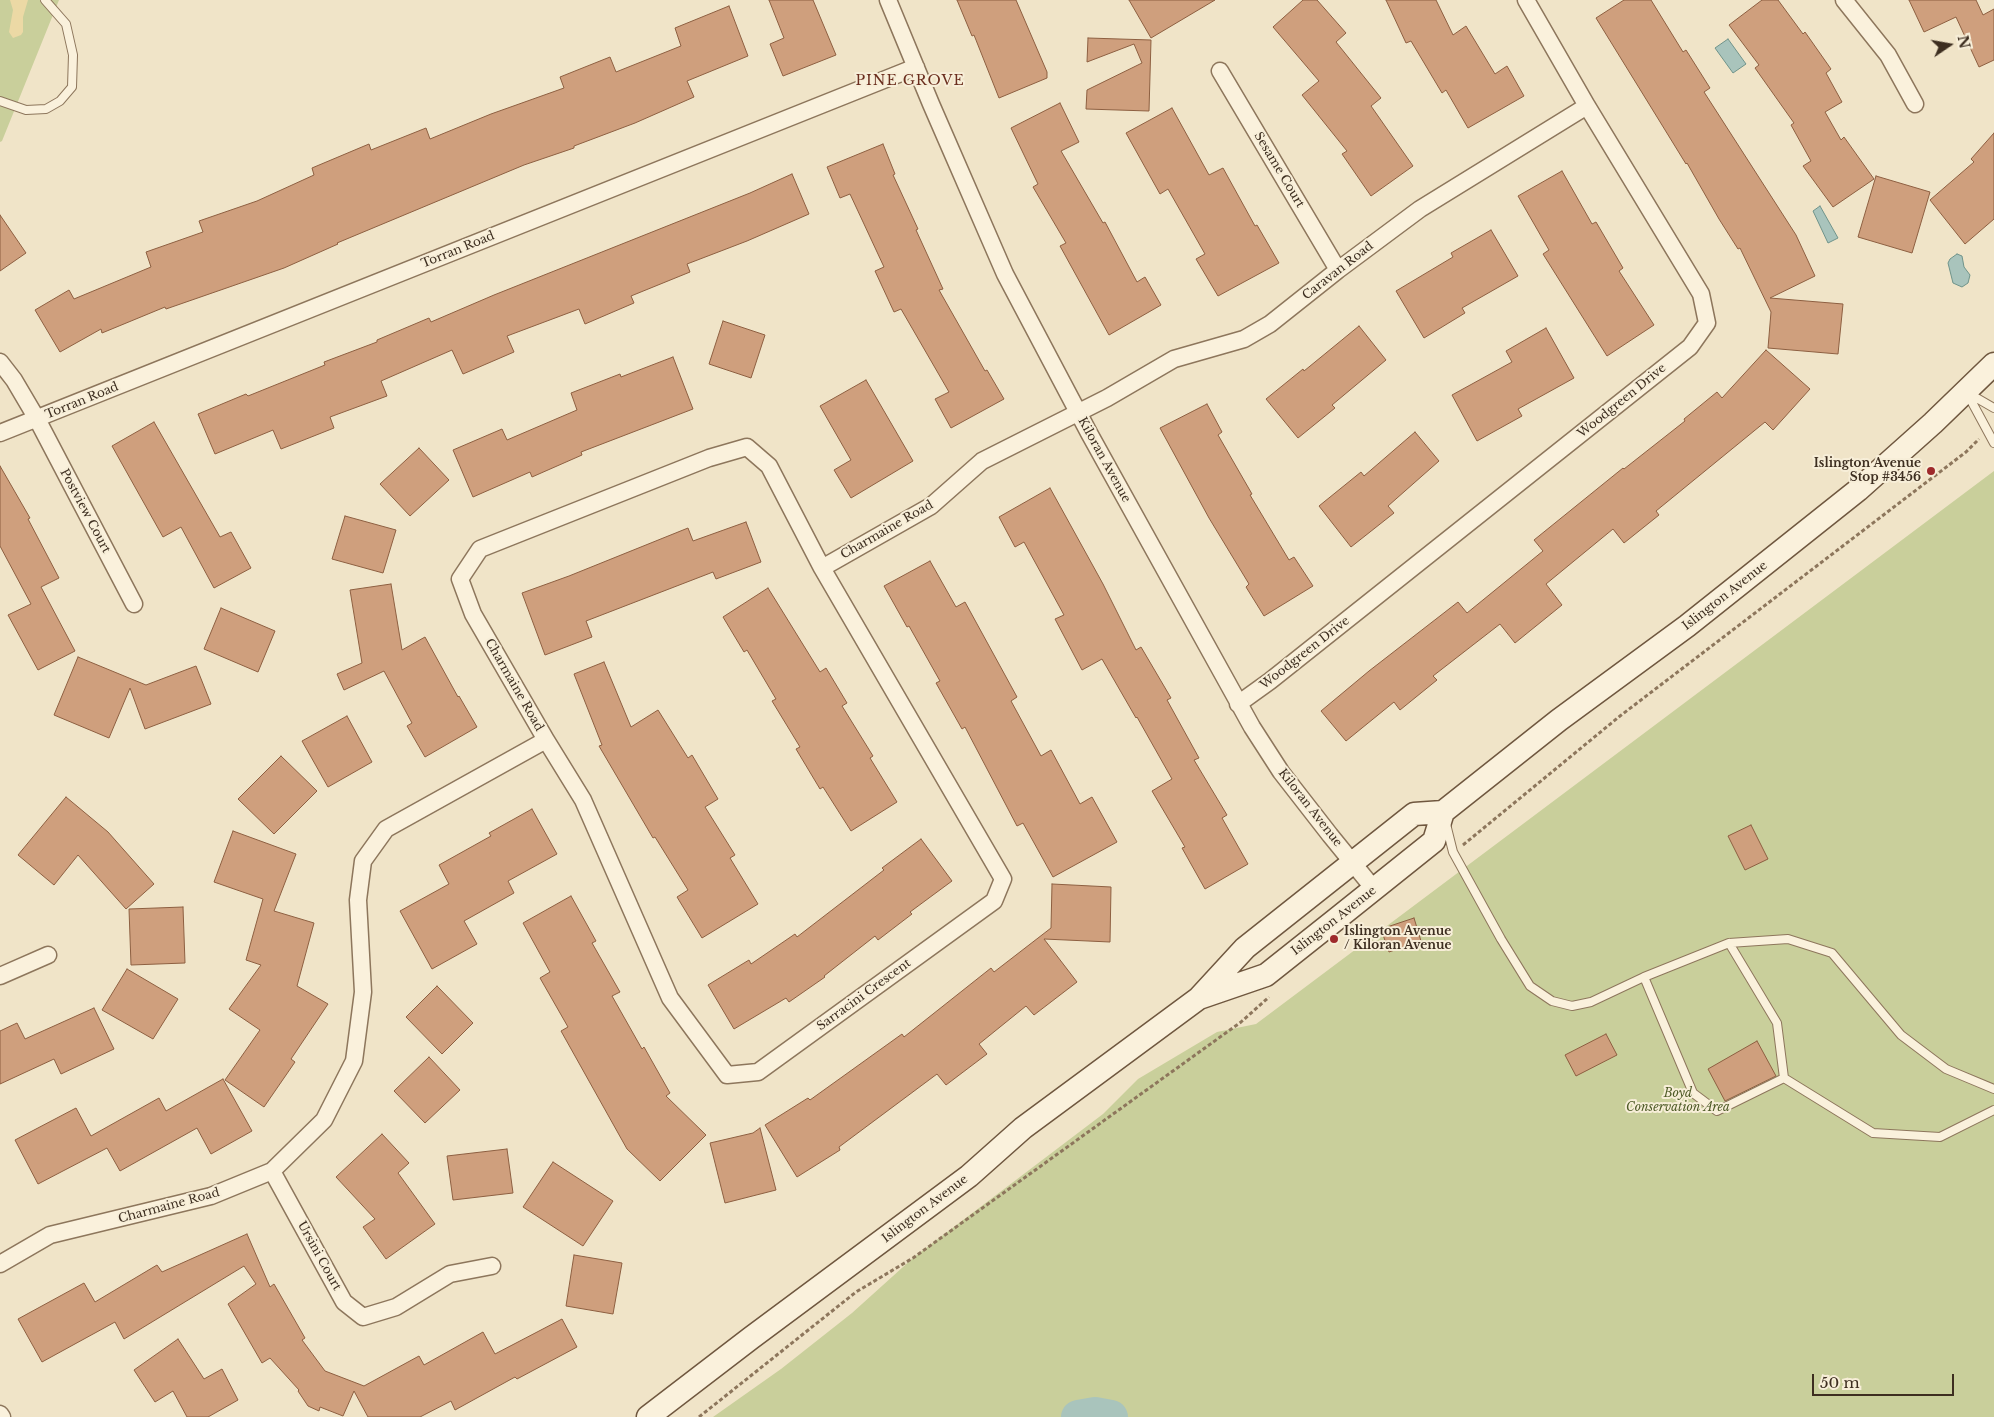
<!DOCTYPE html>
<style>
body{margin:0}
#map{position:relative;width:1994px;height:1417px;overflow:hidden;background:#f0e4c8;font-family:"Libre Baskerville",serif}
canvas{display:block}
.north{position:absolute;left:1924px;top:20px;width:50px;height:50px;-webkit-text-stroke:4px #f7eed8;paint-order:stroke;rotate:78deg;font-size:14px;font-weight:700;line-height:20px;text-align:center;color:#3d2e20}
.north::after{content:'';display:block;margin:auto;width:18px;height:22px;background:#3d2e20;clip-path:polygon(50% 0,100% 100%,50% 72%,0 100%)}
.scale{position:absolute;left:1812px;top:1374px;width:142px;height:22px;box-sizing:border-box;border:2px solid #3d2e20;border-top:0;padding-left:6px;font-size:15px;line-height:18px;white-space:nowrap;color:#3d2e20;-webkit-text-stroke:4px #f7eed8;paint-order:stroke}
</style>
<div id="map">
<canvas width="1994" height="1417"></canvas>
<div class="north">N</div>
<div class="scale">50 m</div>
</div>
<script>
const g = document.querySelector('canvas').getContext('2d');
g.lineJoin = 'round';
function fill(path, color) { g.fillStyle = color; g.fill(path, 'evenodd'); }
const shape = rows => new Path2D(rows.map(r => 'M' + r).join(''));
function stroke(path, color, width, dash) { g.strokeStyle = color; g.lineWidth = width; g.lineCap = dash ? 'butt' : 'round'; g.setLineDash(dash || []); g.stroke(path); }
function drawText(font, color, halo, rows, align = 'center') {
  g.font = font + ' "Libre Baskerville",serif'; g.lineWidth = 4; g.setLineDash([]); g.textBaseline = 'middle'; g.strokeStyle = halo; g.fillStyle = color; for (const [text, x, y, turn = 0] of rows) {
    g.save(); g.translate(x, y); g.rotate((+turn || 0) * Math.PI / 180); g.textAlign = isNaN(turn) ? turn : align; if (halo) g.strokeText(text, 0, 0); g.fillText(text, 0, 0); g.restore();
  }
}
fill(shape([
 [0,0,59,0,2,141,0,142],
 [1994,471,1994,1417,713,1417,781,1369,852,1313,913,1258,1103,1114,1138,1079,1217,1032,1256,1024]
]), '#c9cf9b');
fill(shape([
 [10,0,28,0,23,17,23,32,21,35,13,38,9,32,13,10]
]), '#ecd9a5');
const water = shape([
 [1728,39,1746,64,1733,73,1715,48,1728,39],
 [1820,206,1838,238,1828,243,1813,211,1820,206],
 [1957,254,1962,256,1964,267,1970,275,1968,283,1962,287,1953,283,1948,263,1950,259,1957,254]
]);
fill(water, '#a9c4bc');
stroke(water, '#6f938a', 1);
stroke(shape([
 [1078,1417,1095,1414,1111,1417]
]), '#a9c4bc', 34);
const building = shape([
 [769,0,813,0,836,55,783,76,770,44,784,38,769,0],
 [957,0,1016,0,1047,72,1047,78,999,98,974,35,972,36,957,0],
 [1129,0,1215,0,1151,38,1129,0],
 [1303,0,1317,0,1346,33,1336,42,1381,98,1371,106,1413,166,1371,196,1342,154,1347,151,1302,95,1319,81,1273,27,1303,0],
 [1386,0,1436,0,1453,35,1466,26,1495,74,1507,66,1524,96,1468,128,1446,90,1442,93,1411,41,1406,43,1386,0],
 [1624,0,1651,0,1683,52,1686,50,1710,88,1704,92,1796,235,1815,276,1770,298,1843,304,1838,354,1768,348,1771,312,1740,248,1738,249,1719,219,1687,163,1686,164,1596,18,1624,0],
 [1762,0,1778,0,1803,34,1805,32,1831,69,1826,73,1842,102,1825,112,1841,140,1844,137,1874,179,1833,207,1803,166,1811,161,1791,125,1794,123,1755,68,1759,65,1729,25,1762,0],
 [1909,0,1976,0,1983,15,1994,9,1994,60,1979,67,1956,17,1924,32,1909,0],
 [729,6,748,56,687,81,694,97,635,123,574,146,574,148,524,165,337,243,338,244,284,268,166,309,165,307,102,333,101,329,60,352,35,310,69,290,74,299,151,267,146,252,203,232,199,221,257,201,314,175,312,168,369,144,371,150,426,128,430,139,491,114,564,88,560,77,610,57,616,72,681,46,675,28,729,6],
 [1088,38,1151,40,1149,111,1086,109,1087,90,1142,63,1134,44,1087,62,1088,38],
 [1060,103,1079,142,1061,151,1103,223,1105,222,1137,282,1145,277,1161,305,1109,335,1060,246,1066,243,1033,187,1038,184,1011,128,1060,103],
 [1172,108,1209,175,1223,168,1255,226,1257,225,1279,263,1218,296,1196,259,1205,254,1168,189,1160,194,1126,133,1172,108],
 [1994,133,1994,219,1965,244,1930,200,1974,162,1971,159,1994,133],
 [883,144,895,174,893,175,918,229,916,230,943,289,939,290,985,371,987,370,1004,399,951,428,935,399,949,392,901,309,894,312,875,271,884,267,850,194,840,198,827,167,883,144],
 [1562,171,1592,224,1596,222,1623,268,1619,271,1654,325,1607,356,1543,254,1549,250,1518,196,1562,171],
 [792,174,809,214,747,241,687,264,690,272,631,296,634,303,585,324,579,309,507,336,514,352,463,374,452,350,381,381,387,396,330,417,334,428,281,449,273,430,215,454,198,414,246,394,248,396,325,365,324,362,377,342,377,340,429,318,431,322,494,295,750,193,792,174],
 [1876,176,1930,192,1912,253,1858,237,1876,176],
 [0,215,26,253,0,271,0,215],
 [1491,230,1518,276,1462,308,1465,313,1424,338,1396,291,1453,257,1451,253,1491,230],
 [723,321,765,335,751,378,709,364,723,321],
 [1359,326,1386,360,1332,405,1335,408,1298,438,1266,399,1303,369,1304,371,1359,326],
 [1546,328,1574,378,1518,409,1522,416,1477,441,1452,395,1512,362,1506,351,1546,328],
 [1766,350,1810,389,1773,430,1765,422,1656,511,1659,515,1624,543,1613,529,1546,584,1562,605,1515,643,1500,624,1433,676,1437,680,1400,710,1394,702,1346,741,1321,711,1369,671,1458,602,1467,613,1543,551,1534,540,1623,468,1624,469,1685,421,1684,419,1717,392,1722,398,1766,350],
 [673,357,693,409,581,452,582,455,532,477,530,472,473,497,453,450,502,429,507,440,577,410,571,393,620,374,621,377,673,357],
 [866,380,913,461,851,498,834,470,851,460,820,406,866,380],
 [1207,404,1222,432,1218,435,1252,494,1250,495,1289,560,1294,557,1313,586,1264,616,1246,587,1249,584,1209,518,1160,428,1207,404],
 [154,422,220,537,231,532,251,568,214,588,181,527,163,537,112,446,154,422],
 [1415,432,1439,461,1388,506,1394,513,1351,547,1319,506,1361,472,1364,476,1415,432],
 [419,448,449,480,410,516,380,484,419,448],
 [0,466,30,518,28,519,59,578,41,587,75,651,38,670,8,615,31,604,0,546,0,466],
 [1050,488,1103,584,1136,650,1141,647,1171,698,1167,700,1199,758,1194,760,1227,815,1222,818,1248,864,1205,889,1182,848,1185,847,1152,791,1172,779,1137,717,1136,718,1102,659,1082,670,1055,619,1064,615,1024,542,1015,547,999,517,1050,488],
 [345,516,396,530,383,573,332,559,345,516],
 [746,522,761,562,716,579,713,572,586,621,592,637,545,655,522,593,569,576,688,528,693,541,746,522],
 [930,561,956,607,965,602,1017,697,1011,701,1041,756,1051,750,1080,804,1092,797,1117,842,1053,877,1023,823,1017,826,965,727,962,729,936,683,940,681,909,626,907,627,884,586,930,561],
 [391,584,402,650,425,637,458,697,459,696,477,727,425,757,407,726,412,723,384,671,344,690,337,674,362,663,350,590,391,584],
 [768,588,820,672,826,668,847,703,842,706,873,756,870,758,897,802,851,831,823,787,820,789,796,749,800,747,772,701,776,699,747,650,744,652,723,617,768,588],
 [221,608,275,631,258,672,204,649,221,608],
 [78,657,146,685,196,666,211,704,145,729,130,688,109,738,54,715,78,657],
 [604,662,631,727,658,710,688,758,692,755,718,799,705,807,735,855,730,858,758,904,702,938,677,897,688,890,655,837,653,838,599,746,602,745,574,674,604,662],
 [347,716,372,762,328,787,302,741,347,716],
 [281,756,317,791,274,834,238,799,281,756],
 [66,797,108,832,154,884,126,909,78,855,54,885,18,855,66,797],
 [532,809,557,854,508,881,514,893,464,921,477,944,432,969,400,911,449,884,439,865,491,836,489,833,532,809],
 [1751,825,1768,859,1745,870,1728,836,1751,825],
 [233,831,296,854,274,911,314,923,297,986,328,1004,291,1059,295,1062,264,1107,225,1080,260,1030,229,1009,261,965,246,960,263,899,214,882,233,831],
 [921,839,952,881,910,912,912,914,878,940,875,936,824,976,825,977,789,1002,786,998,734,1029,708,985,749,960,751,964,795,934,797,937,884,870,882,868,921,839],
 [1052,884,1111,887,1110,942,1044,939,1077,982,1034,1015,1026,1006,979,1044,987,1054,946,1085,937,1074,839,1147,840,1150,797,1177,765,1125,808,1098,810,1100,902,1034,904,1037,991,968,994,972,1051,928,1052,884],
 [571,896,596,941,592,943,620,992,612,996,642,1049,644,1047,670,1093,666,1096,706,1135,660,1181,627,1149,561,1031,568,1027,540,978,550,972,523,923,571,896],
 [183,907,185,963,131,965,129,909,183,907],
 [1414,918,1421,941,1389,952,1381,929,1414,918],
 [127,969,178,999,153,1039,102,1010,127,969],
 [437,986,473,1023,442,1054,406,1017,437,986],
 [94,1008,114,1049,61,1074,54,1059,0,1084,0,1031,17,1023,25,1039,94,1008],
 [1606,1034,1617,1055,1576,1076,1565,1055,1606,1034],
 [1757,1041,1776,1076,1725,1101,1708,1069,1757,1041],
 [429,1057,460,1090,425,1123,394,1091,429,1057],
 [223,1079,252,1131,211,1154,197,1128,120,1171,107,1148,38,1184,15,1140,76,1108,91,1136,159,1098,166,1111,223,1079],
 [760,1128,776,1190,725,1203,710,1143,753,1133,760,1128],
 [382,1134,409,1163,398,1173,435,1224,386,1259,363,1227,375,1219,336,1177,382,1134],
 [507,1149,513,1193,453,1200,447,1156,507,1149],
 [553,1162,613,1201,583,1246,523,1207,553,1162],
 [247,1234,270,1287,274,1284,305,1338,302,1340,325,1371,364,1386,419,1356,424,1365,483,1332,495,1354,562,1319,577,1347,517,1379,515,1377,455,1410,451,1401,420,1417,368,1417,354,1391,343,1416,320,1407,319,1411,308,1406,298,1391,299,1390,270,1358,262,1363,228,1304,256,1284,244,1266,124,1339,115,1322,42,1362,18,1319,84,1283,95,1302,157,1265,162,1272,247,1234],
 [574,1255,622,1263,613,1314,566,1306,574,1255],
 [178,1339,204,1379,222,1369,238,1400,208,1417,187,1417,173,1391,155,1402,134,1370,178,1339]
]);
fill(building, '#cf9f7d');
stroke(building, '#8d5f41', 1);
const lane = shape([
 [0,101,26,110,46,109,60,101,72,87,73,55,66,24,45,0],
 [1967,393,1994,443],
 [1968,393,1994,408],
 [1446,824,1453,852,1501,939,1530,986,1552,1001,1572,1006,1591,1002,1644,977,1729,943,1788,939,1832,953,1901,1035,1946,1069,1994,1089],
 [1729,943,1777,1023,1784,1078,1873,1133,1940,1137,1994,1110],
 [1644,977,1693,1093,1717,1111,1784,1078]
]);
const street = shape([
 [888,0,931,104,1005,274,1089,433,1252,727,1281,772,1330,835,1374,889],
 [1844,0,1888,55,1915,104],
 [1220,71,1338,270],
 [0,362,14,380,37,419,134,604],
 [0,433,916,67],
 [1238,704,1270,681,1690,347,1707,323,1701,294,1587,106,1526,0],
 [546,740,583,800,670,998,727,1075,758,1072,994,901,1003,879,822,568],
 [0,976,48,955],
 [272,1171,344,1302,363,1317,396,1307,450,1274,492,1266],
 [0,1264,50,1235,211,1196,272,1171,324,1120,354,1061,363,992,358,900,363,861,386,829,546,740,473,614,460,579,480,549,709,458,747,447,769,466,822,568,931,506,982,461,1107,398,1174,359,1244,339,1270,324,1338,270,1420,209,1587,106],
 [0,1414,2,1417]
]);
const secondary = shape([
 [1199,998,1266,975,1334,921,1434,841,1443,812,1559,720,1687,626,1858,490,1933,423,1994,364],
 [648,1417,751,1338,969,1176,1023,1128,1199,998,1245,948,1414,814,1443,812]
]);
stroke(lane, '#8d765c', 10);
stroke(street, '#8d765c', 19);
stroke(secondary, '#6f573f', 25);
stroke(shape([
 [1463,845,1620,716,1966,452,1979,439],
 [699,1417,856,1292,913,1258,1241,1022,1269,997]
]), '#8d765c', 3, [4, 2.5]);
stroke(lane, '#faf1dc', 8);
stroke(street, '#faf1dc', 16);
stroke(secondary, '#faf1dc', 22);
for (const [x, y, r, color] of [
 [1931,471,5,"#9e2a2b"],
 [1334,939,5,"#9e2a2b"]
]) { const dot = new Path2D(); dot.arc(x, y, r, 0, 2 * Math.PI); g.fillStyle = color; g.fill(dot); stroke(dot, '#f7eed8', 2); }
drawText('12px', '#3d2e20', '#f7eed8', [
 ["Sesame Court",1279,170,59],
 ["Torran Road",458,250,-22],
 ["Caravan Road",1338,271,-38],
 ["Torran Road",82,401,-22],
 ["Woodgreen Drive",1622,401,-39],
 ["Kiloran Avenue",1104,460,61],
 ["Postview Court",85,511,62],
 ["Charmaine Road",887,530,-30],
 ["Islington Avenue",1725,596,-38],
 ["Woodgreen Drive",1305,653,-38],
 ["Charmaine Road",514,685,60],
 ["Kiloran Avenue",1310,808,52],
 ["Islington Avenue",1334,921,-38],
 ["Sarracini Crescent",864,995,-36],
 ["Charmaine Road",169,1206,-15],
 ["Islington Avenue",925,1209,-37],
 ["Ursini Court",319,1256,61]
]);
drawText('bold 12px', '#3d2e20', '#f7eed8', [
 ["Islington Avenue",1921,464],
 ["Stop #3456",1921,478],
 ["Islington Avenue",1344,932,"left"],
 ["/ Kiloran Avenue",1344,946,"left"]
], 'right');
drawText('italic 12px', '#4d5a26', '#f7eed8', [
 ["Boyd",1678,1094],
 ["Conservation Area",1678,1108]
]);
g.letterSpacing = '1px';
drawText('14px', '#6b2e1e', '#f7eed8', [
 ["PINE GROVE",910,81]
]);
g.letterSpacing = '0px';
</script>
